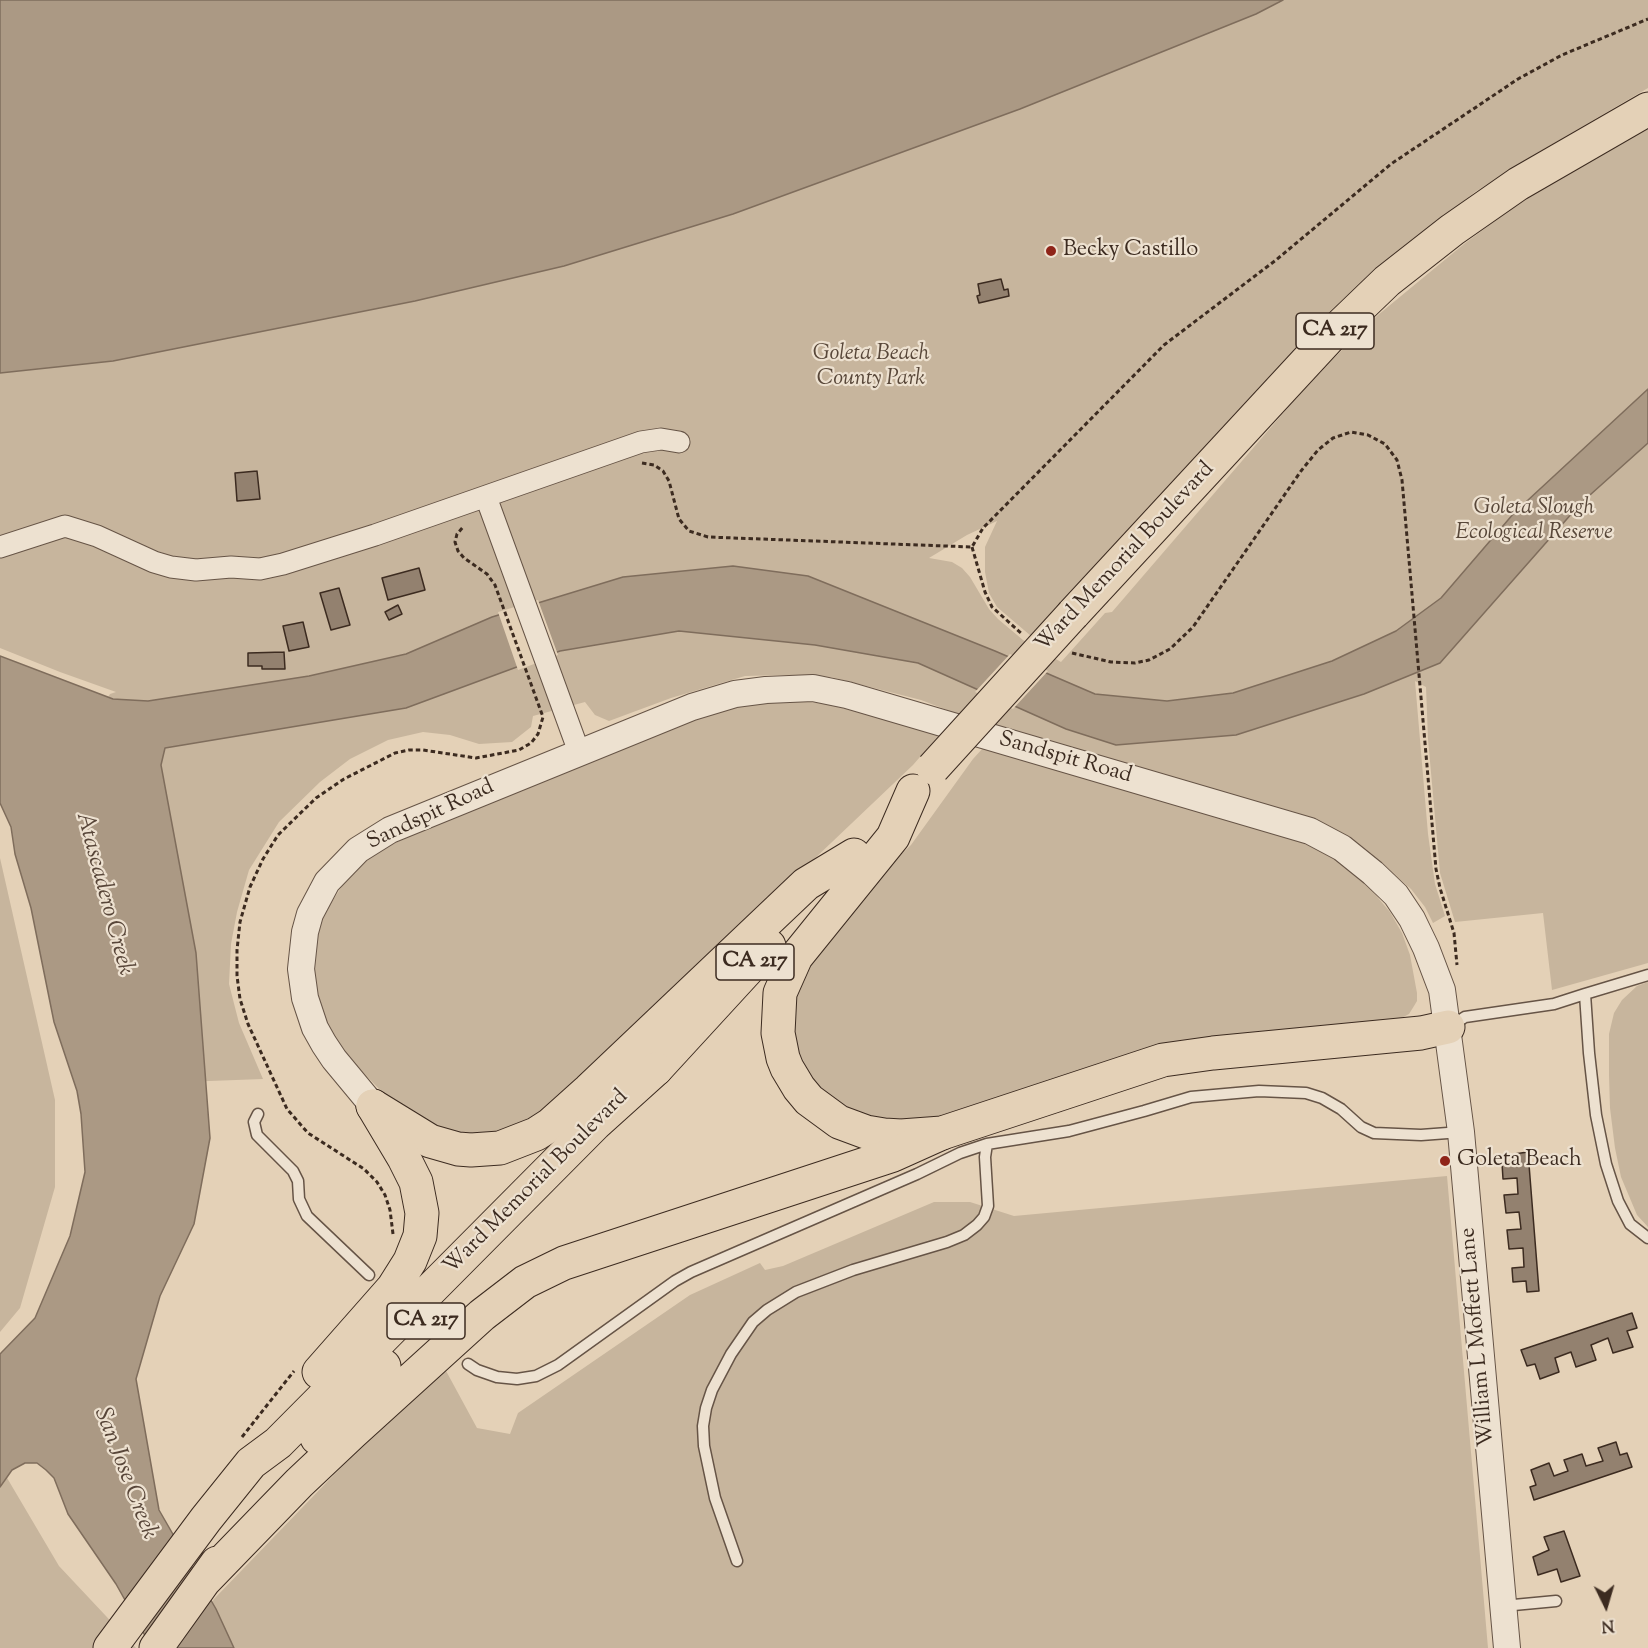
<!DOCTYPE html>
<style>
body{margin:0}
#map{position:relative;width:1648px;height:1648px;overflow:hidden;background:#e4d1b7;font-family:"Sorts Mill Goudy",serif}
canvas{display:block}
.north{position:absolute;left:1576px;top:1576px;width:60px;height:60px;-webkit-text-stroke:4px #ede1d0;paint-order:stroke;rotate:175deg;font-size:16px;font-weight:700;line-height:24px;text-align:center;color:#3c2b20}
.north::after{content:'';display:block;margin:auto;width:21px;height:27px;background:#3c2b20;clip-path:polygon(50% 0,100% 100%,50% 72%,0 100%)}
</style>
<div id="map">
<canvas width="1648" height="1648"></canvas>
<div class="north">N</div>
</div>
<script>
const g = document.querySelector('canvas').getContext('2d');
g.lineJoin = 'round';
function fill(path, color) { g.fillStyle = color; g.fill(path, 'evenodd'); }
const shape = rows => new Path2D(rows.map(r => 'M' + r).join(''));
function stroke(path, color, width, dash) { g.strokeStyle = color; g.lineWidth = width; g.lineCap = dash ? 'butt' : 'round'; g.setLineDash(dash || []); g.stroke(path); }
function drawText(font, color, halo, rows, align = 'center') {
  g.font = font + ' "Sorts Mill Goudy",serif'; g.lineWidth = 4.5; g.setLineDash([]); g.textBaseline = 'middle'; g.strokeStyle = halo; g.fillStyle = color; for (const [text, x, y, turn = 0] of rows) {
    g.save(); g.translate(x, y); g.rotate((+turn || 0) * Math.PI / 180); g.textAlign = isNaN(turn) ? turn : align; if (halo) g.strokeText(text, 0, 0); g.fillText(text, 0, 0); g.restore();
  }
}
fill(shape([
 [1283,0,1648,0,1648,88,1532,156,1475,192,1388,261,1323,319,1031,636,997,607,989,593,985,572,985,547,997,521,967,535,929,558,952,562,962,568,970,577,989,609,998,619,1023,640,1061,662,1105,613,1112,612,1291,404,1335,357,1378,315,1464,244,1507,212,1552,182,1648,126,1648,963,1552,990,1543,913,1455,922,1440,873,1428,739,1426,687,1415,681,1428,834,1435,884,1445,916,1433,923,1425,907,1411,889,1357,843,1332,828,1294,812,999,730,921,700,831,677,784,675,745,676,671,698,609,721,595,715,585,702,533,716,531,727,512,742,479,744,450,735,423,732,388,740,350,759,320,782,279,822,249,870,237,912,231,944,229,984,239,1023,263,1079,155,1083,80,743,110,694,116,692,60,672,0,648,0,373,113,361,415,301,564,266,733,214,1020,109,1256,14],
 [803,701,832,705,939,735,913,765,567,1094,506,1135,470,1138,414,1117,381,1091,353,1062,328,1028,315,983,313,954,324,914,346,880,376,852,440,822,699,716,747,703],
 [983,748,1299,840,1323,850,1363,880,1390,912,1402,933,1410,955,1417,993,1417,1001,1414,1006,1409,1014,1394,1022,941,1118,879,1120,838,1108,804,1073,790,1027,790,1008,803,968,880,874,911,845,973,759],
 [0,858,55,1100,55,1187,20,1308,0,1332],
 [1648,982,1648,1227,1637,1215,1621,1177,1615,1148,1610,1108,1609,1075,1609,1034,1614,1013,1622,1000,1637,986],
 [1447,1176,1488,1648,229,1648,209,1608,214,1599,383,1424,445,1369,477,1428,510,1434,518,1413,690,1295,760,1263,765,1270,783,1266,934,1202,970,1202,1014,1216],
 [0,1466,59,1566,136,1648,0,1648]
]), '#c7b59d');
const water = shape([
 [0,0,1283,0,1256,14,1020,109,733,214,564,266,415,301,113,361,0,373,0,0],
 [1648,389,1648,443,1581,503,1440,663,1364,694,1236,735,1116,745,1066,729,918,663,815,645,679,631,560,651,406,708,165,748,161,765,196,953,210,1138,194,1224,160,1296,136,1379,159,1510,216,1609,234,1648,152,1648,116,1584,68,1514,54,1478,46,1470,37,1463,25,1463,12,1470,0,1487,0,1354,35,1318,70,1236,85,1172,81,1114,77,1091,54,1022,31,908,15,854,11,827,0,803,0,656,113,699,148,701,309,676,406,654,492,617,623,577,733,566,808,576,995,651,1095,694,1167,701,1233,693,1332,661,1396,631,1441,598,1514,513,1648,389]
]);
fill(water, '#ab9984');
stroke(water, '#7f6d5c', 1.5);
fill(shape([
 [538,600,558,655,518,670,498,612],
 [1010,654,1048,671,1013,709,975,692]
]), '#e4d1b7');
const building = shape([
 [1001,279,1004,290,1008,289,1009,296,979,303,977,296,980,295,978,284,1001,279],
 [257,471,260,499,237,501,235,473,257,471],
 [419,568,425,590,388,600,382,578,419,568],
 [339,588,350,625,331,630,320,593,339,588],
 [398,605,402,614,389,620,385,612,398,605],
 [303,622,309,647,289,651,283,626,303,622],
 [284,652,285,669,262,669,262,666,248,666,248,653,284,652],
 [1528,1152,1539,1291,1527,1292,1526,1281,1513,1282,1512,1268,1524,1267,1523,1248,1509,1249,1507,1230,1521,1229,1519,1212,1506,1213,1504,1195,1518,1194,1517,1178,1503,1179,1502,1163,1514,1162,1514,1154,1528,1152],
 [1632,1313,1637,1328,1627,1331,1633,1347,1613,1353,1608,1338,1591,1345,1596,1360,1576,1367,1571,1352,1555,1358,1559,1372,1540,1379,1535,1364,1527,1366,1521,1350,1632,1313],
 [1616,1442,1620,1455,1627,1453,1632,1467,1534,1500,1530,1487,1536,1485,1531,1470,1549,1463,1554,1476,1568,1471,1564,1460,1582,1454,1586,1466,1603,1461,1598,1448,1616,1442],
 [1564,1531,1580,1576,1561,1582,1557,1569,1538,1575,1533,1557,1549,1550,1544,1537,1564,1531]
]);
fill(building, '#93816f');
stroke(building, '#3c2b20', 1.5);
const service = shape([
 [1648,975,1585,994,1589,1053,1596,1115,1606,1164,1618,1201,1630,1224,1648,1238],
 [1451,1026,1465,1017,1554,1004,1585,994],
 [258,1114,254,1122,257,1135,293,1171,298,1181,299,1199,307,1216,369,1275],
 [468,1364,477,1370,497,1377,517,1379,536,1376,558,1365,675,1281,691,1272,917,1174,960,1153,987,1144,1069,1131,1144,1111,1191,1097,1259,1091,1306,1093,1322,1098,1341,1109,1361,1127,1374,1133,1421,1135,1461,1132],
 [737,1561,715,1498,704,1446,703,1426,706,1408,712,1390,731,1354,753,1322,767,1310,796,1292,853,1270,947,1242,964,1235,977,1225,984,1217,988,1206,985,1157,987,1144],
 [1503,1606,1556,1601]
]);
const minor = shape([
 [486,497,579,752],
 [0,547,65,526,97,536,154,562,171,567,196,570,231,567,260,569,283,564,375,535,641,442,661,439,679,442]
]);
const tertiary = shape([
 [373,1106,334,1059,324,1044,315,1028,305,998,301,969,305,932,310,914,327,882,358,850,390,830,692,707,735,694,766,690,813,688,847,695,1310,831,1342,848,1373,873,1396,895,1412,919,1426,948,1442,990,1461,1132,1507,1648]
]);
const primary = shape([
 [1073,614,1334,332,1387,281,1452,230,1518,184,1648,109],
 [913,791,893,837,796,957,780,993,778,1033,783,1058,787,1068,799,1088,809,1100,839,1122,866,1132,884,1135,901,1136,942,1133,1163,1060,1213,1053,1421,1033,1448,1027],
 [656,1069,769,946],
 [373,1106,430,1141,458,1149,471,1150,500,1148,536,1134,550,1125,589,1090,806,884,854,855]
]);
const motorway = shape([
 [319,1372,393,1288,410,1261,420,1236,422,1213,416,1182,404,1158,373,1106],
 [317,1438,384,1366],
 [205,1580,299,1483,352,1433,482,1315,525,1282,564,1263,893,1155,942,1133],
 [110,1648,206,1519,251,1463,278,1443,595,1124,656,1069],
 [156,1648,217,1563]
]);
stroke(service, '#665446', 13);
stroke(minor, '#665446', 23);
stroke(tertiary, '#665446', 28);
stroke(primary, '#3c2b20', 35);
stroke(motorway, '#3c2b20', 35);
stroke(shape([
 [642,463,654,465,663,471,669,481,679,519,689,531,708,537,972,547,983,528,1164,345,1276,260,1391,164,1518,79,1562,55,1648,19],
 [972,547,985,592,992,607,1021,633],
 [1072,653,1111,662,1135,663,1149,660,1170,649,1193,627,1301,471,1318,450,1333,438,1351,432,1368,435,1385,444,1397,460,1402,480,1436,869,1440,888,1454,933,1457,965],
 [393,1234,390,1210,385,1195,377,1182,364,1169,308,1133,287,1109,248,1024,240,999,237,976,237,950,240,922,250,887,263,859,278,835,316,798,344,779,395,753,409,750,423,750,476,758,519,750,531,743,538,734,543,717,495,585,487,574,464,558,458,551,455,542,457,534,464,526],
 [242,1437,294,1371]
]), '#3c2b20', 3, [4.5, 3]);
stroke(service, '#ede1d0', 10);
stroke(minor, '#ede1d0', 21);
stroke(tertiary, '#ede1d0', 26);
stroke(primary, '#e4d1b7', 33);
stroke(motorway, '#e4d1b7', 33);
const primaryBridge = shape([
 [933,768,1073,614]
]);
stroke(primaryBridge, '#3c2b20', 35, []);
stroke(primaryBridge, '#e4d1b7', 33);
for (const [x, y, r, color] of [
 [1051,251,6,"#8f2418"],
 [1445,1161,6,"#8f2418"]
]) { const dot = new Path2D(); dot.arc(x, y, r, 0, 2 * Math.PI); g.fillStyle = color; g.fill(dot); stroke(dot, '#ede1d0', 2); }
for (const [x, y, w] of [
 [1335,331,78],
 [755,962,78],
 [426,1321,78]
]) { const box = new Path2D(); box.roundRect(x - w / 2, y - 18, w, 36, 4.5); g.fillStyle = '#ede1d0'; g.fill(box); stroke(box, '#3c2b20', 1.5); }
drawText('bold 21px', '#3c2b20', null, [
 ["CA 217",1335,331],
 ["CA 217",755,962],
 ["CA 217",426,1321]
]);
drawText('22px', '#3c2b20', '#ede1d0', [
 ["Becky Castillo",1063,251],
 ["Goleta Beach",1457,1161]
], 'left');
drawText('italic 22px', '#584739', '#ede1d0', [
 ["Goleta Beach",871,355],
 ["County Park",871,380],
 ["Goleta Slough",1534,509],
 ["Ecological Reserve",1534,534]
]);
drawText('22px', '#3c2b20', '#ede1d0', [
 ["Ward Memorial Boulevard",1126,558,-47],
 ["Sandspit Road",1065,759,16],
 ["Sandspit Road",431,816,-25],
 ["Ward Memorial Boulevard",537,1183,-45],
 ["William L Moffett Lane",1479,1337,-95]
]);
drawText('italic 24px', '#584639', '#ede1d0', [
 ["Atascadero Creek",103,894,75],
 ["San Jose Creek",124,1474,69]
]);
</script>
